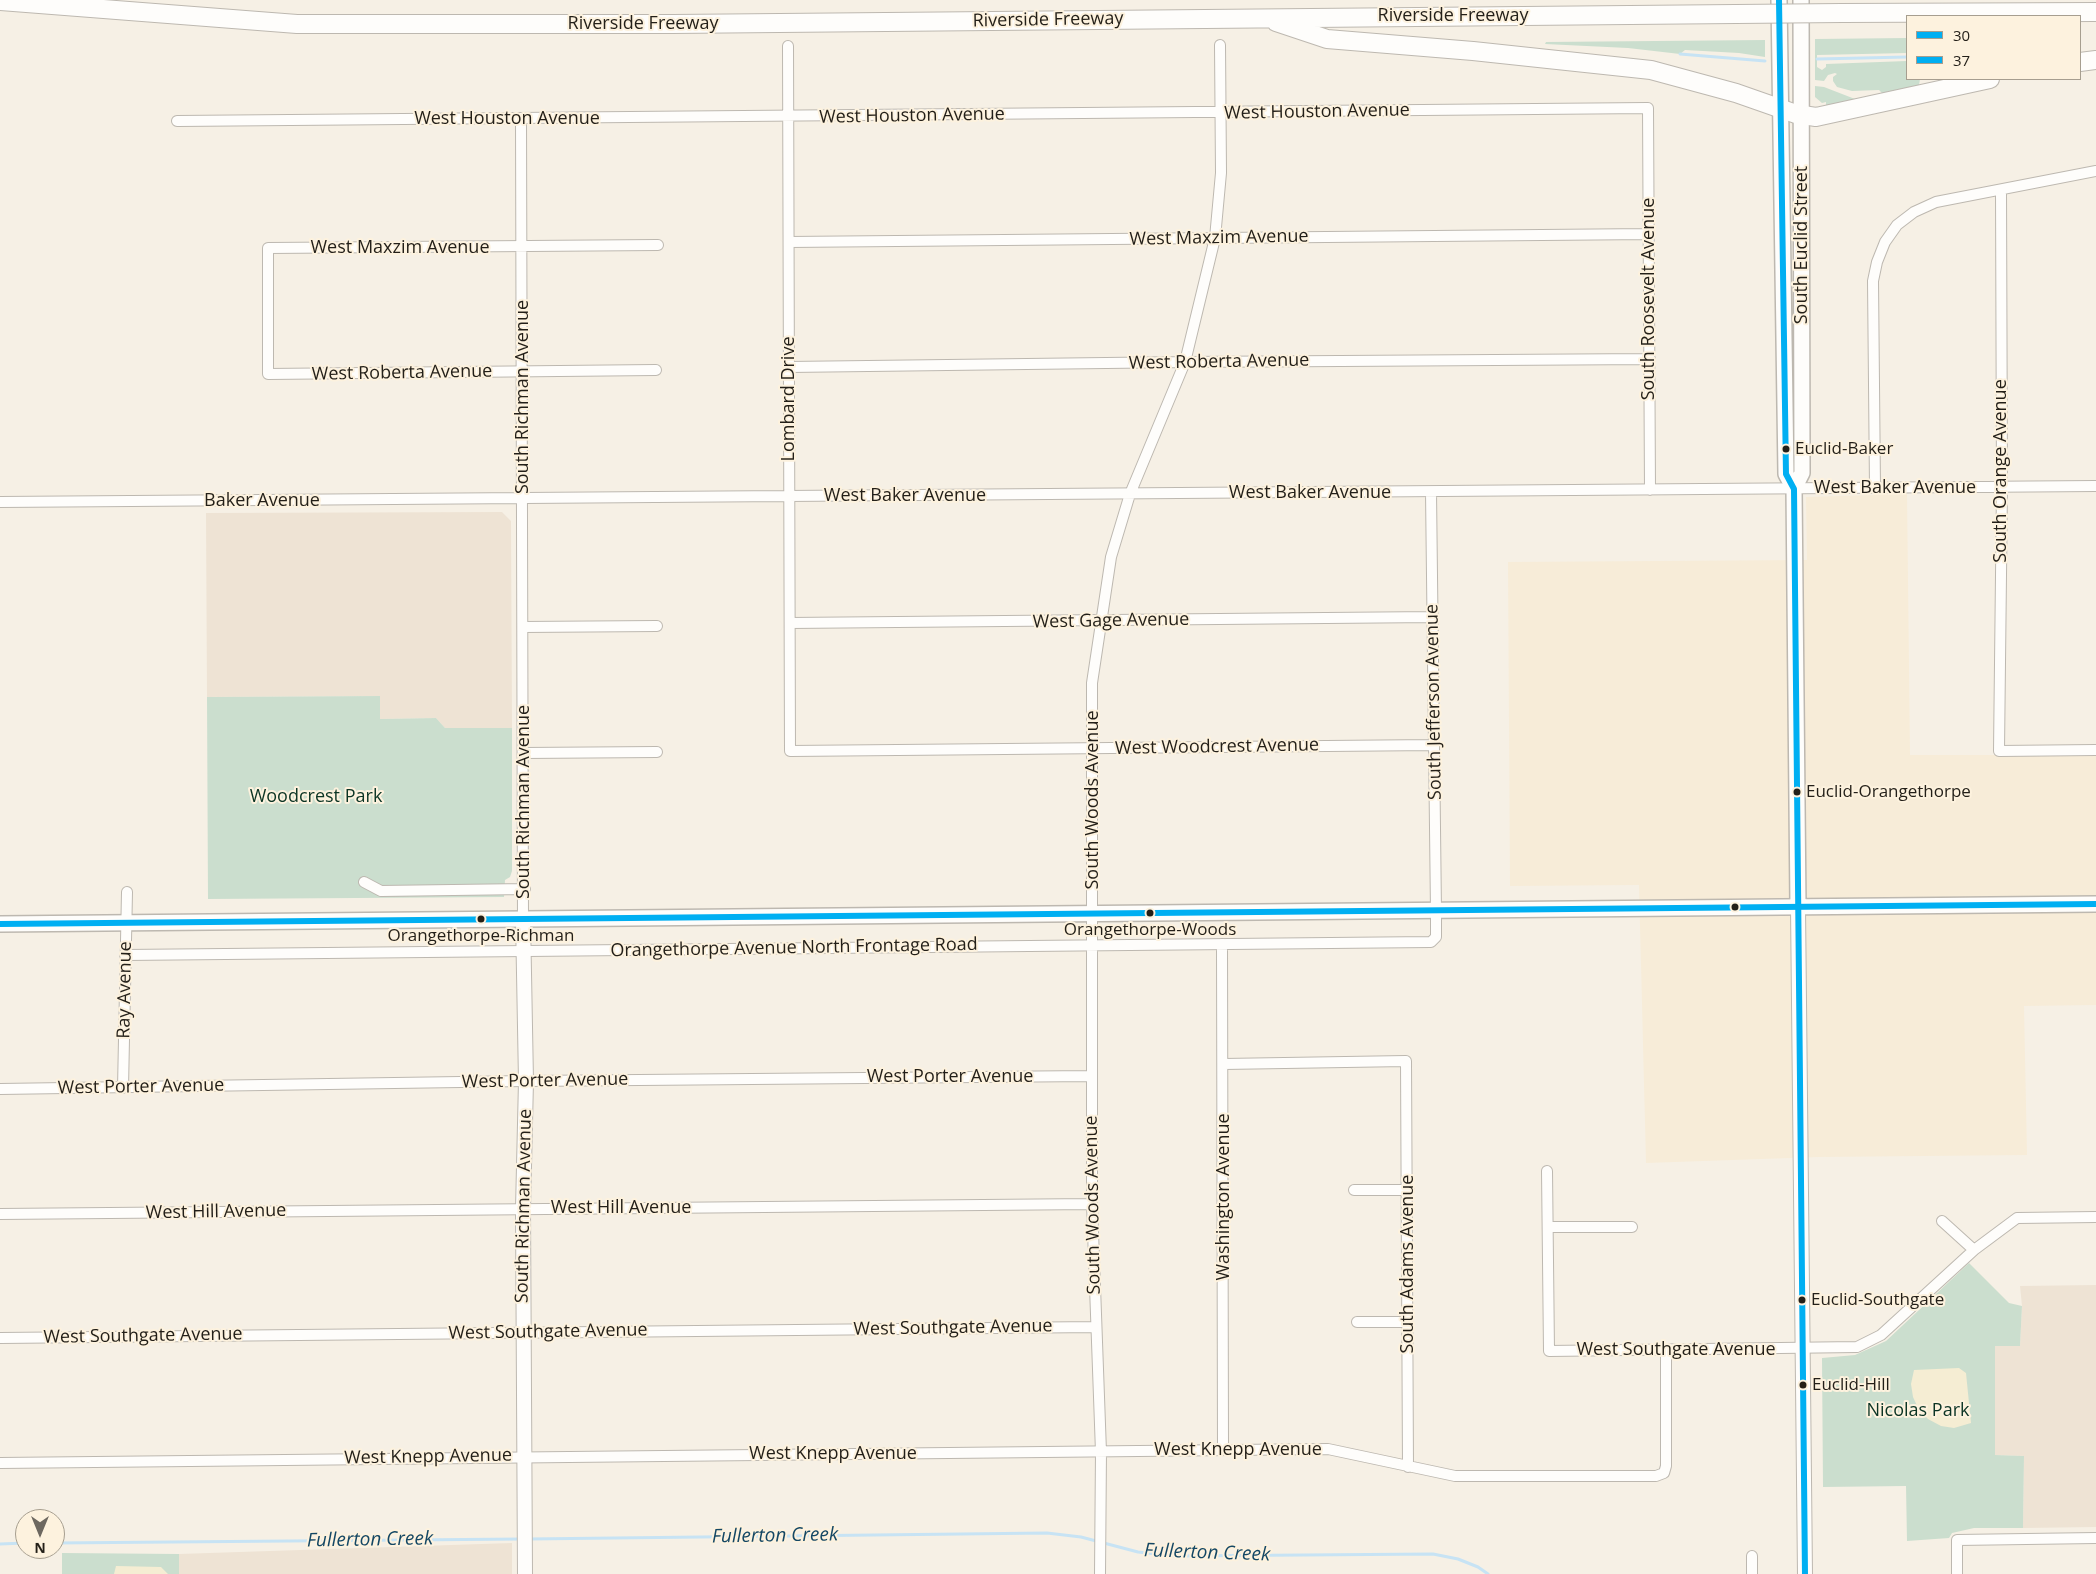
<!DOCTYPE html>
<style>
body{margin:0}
#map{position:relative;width:2096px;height:1574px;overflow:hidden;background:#f6f0e5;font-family:"Open Sans",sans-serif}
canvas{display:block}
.legend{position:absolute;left:1906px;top:15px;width:175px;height:65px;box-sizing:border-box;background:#fdf2de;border:1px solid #a69e8f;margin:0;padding:6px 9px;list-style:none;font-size:15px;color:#231f18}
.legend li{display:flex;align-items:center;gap:10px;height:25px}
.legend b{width:25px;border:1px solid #a69e8f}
.north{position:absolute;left:15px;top:1509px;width:50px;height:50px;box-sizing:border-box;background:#fdf2de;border:1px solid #a69e8f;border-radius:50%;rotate:180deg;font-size:14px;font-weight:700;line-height:20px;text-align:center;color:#231f18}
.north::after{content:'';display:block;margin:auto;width:18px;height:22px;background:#6d6860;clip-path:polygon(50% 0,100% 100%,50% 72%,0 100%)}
</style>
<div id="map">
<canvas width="2096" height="1574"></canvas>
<ul class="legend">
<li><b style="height:6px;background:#00aff2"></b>30</li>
<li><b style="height:6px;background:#00aff2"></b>37</li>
</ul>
<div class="north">N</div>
</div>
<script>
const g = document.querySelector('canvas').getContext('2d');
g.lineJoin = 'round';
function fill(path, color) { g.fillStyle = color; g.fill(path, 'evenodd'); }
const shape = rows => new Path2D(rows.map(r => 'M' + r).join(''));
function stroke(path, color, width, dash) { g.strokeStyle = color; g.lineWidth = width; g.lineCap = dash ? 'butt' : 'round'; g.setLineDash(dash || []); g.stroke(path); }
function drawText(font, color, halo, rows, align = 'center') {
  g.font = font + ' "Open Sans",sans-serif'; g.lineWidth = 4; g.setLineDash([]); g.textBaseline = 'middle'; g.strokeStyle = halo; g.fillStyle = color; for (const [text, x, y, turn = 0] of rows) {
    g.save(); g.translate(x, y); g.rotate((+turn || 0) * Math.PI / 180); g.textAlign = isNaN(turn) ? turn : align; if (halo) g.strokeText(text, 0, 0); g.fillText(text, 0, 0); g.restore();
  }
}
fill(shape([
 [1907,494,1910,755,2096,755,2096,1005,2024,1006,2027,1155,1819,1157,1646,1163,1639,885,1510,886,1508,562,1807,560,1806,497]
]), '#f7ecd8');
fill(shape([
 [502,512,511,521,512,728,445,728,436,718,380,719,379,696,207,697,206,513],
 [2096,1285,2096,1527,2023,1528,2024,1456,1995,1455,1995,1346,2020,1346,2022,1306,2020,1286],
 [512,1543,512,1574,179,1574,179,1554]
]), '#eee3d4');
fill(shape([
 [1907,38,1907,53,1817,55,1817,67,1822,70,1826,67,1826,64,1907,61,1907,79,1920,79,1919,85,1882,93,1879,90,1852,91,1837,87,1833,81,1833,77,1837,74,1835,73,1828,75,1824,81,1815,80,1815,39],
 [1765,40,1765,57,1739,53,1685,50,1680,54,1628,48,1545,44,1546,42],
 [1815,86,1824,87,1855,99,1826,106,1826,102,1822,103,1815,97],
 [380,696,380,719,436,718,445,728,512,728,512,871,510,877,505,880,504,897,208,899,207,697],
 [1969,1263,2009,1303,2022,1306,2020,1346,1995,1346,1995,1455,2024,1456,2023,1528,1974,1528,1952,1533,1949,1538,1907,1541,1906,1486,1823,1487,1822,1358,1855,1355,1886,1341],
 [62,1553,179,1554,179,1574,62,1574]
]), '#cbdece');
fill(shape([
 [1959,1368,1966,1373,1971,1423,1954,1428,1941,1426,1928,1419,1919,1410,1913,1397,1911,1384,1914,1370],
 [116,1566,161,1567,168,1574,114,1574]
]), '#f5edd3');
stroke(shape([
 [1680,54,1765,61],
 [1817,59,1907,57],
 [528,1539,1047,1533,1081,1537,1138,1552,1175,1556,1433,1554,1458,1559,1478,1567,1488,1574],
 [55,1543,522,1539],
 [0,1544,25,1543]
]), '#c7e3f4', 3);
const street = shape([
 [788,46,790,751,1434,745],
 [521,119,523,919],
 [177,121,1648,108,1650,490],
 [2001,191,2002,487,1999,751,2096,750],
 [789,242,1649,234],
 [789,367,1185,362,1650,359],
 [656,370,268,374,268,248,658,245],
 [1875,488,1873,281,1877,262,1885,242,1897,225,1914,212,1936,202,2096,171],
 [0,502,2096,486],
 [790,623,1433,617],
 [523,627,657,626],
 [524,753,657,752],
 [364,882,381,891,525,889],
 [1222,944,1223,1450],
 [125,955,1431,942,1436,937,1436,912,1431,492],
 [1224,1064,1406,1061,1408,1467],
 [123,1088,127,892],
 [0,1089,526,1081,1091,1076],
 [1547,1171,1549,1351,1857,1347,1881,1335,1974,1250,2017,1218,2096,1217],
 [1354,1190,1409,1190],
 [0,1214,1092,1204],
 [1942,1221,1974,1250],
 [1548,1227,1632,1227],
 [1357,1322,1407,1322],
 [0,1338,1095,1327],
 [0,1463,1328,1449,1455,1476,1656,1476,1664,1473,1666,1466,1666,1350],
 [1752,1556,1752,1574],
 [1100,1574,1101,1452,1092,1204,1092,683,1111,557,1130,494,1185,362,1215,238,1221,173,1220,45],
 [1957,1574,1957,1540,2096,1538]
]);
const secondary = shape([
 [1798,907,1805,1574],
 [523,919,526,1081,523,1209,525,1574]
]);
const primary = shape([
 [1779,0,1786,474,1794,489],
 [1798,907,1794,489,1802,473,1801,0],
 [0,924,2096,904]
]);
const highway = shape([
 [0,1,297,24,673,24,1736,14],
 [1842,13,2096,12],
 [1276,22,1327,39,1473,51,1651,70,1736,93,1796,114,1816,117,1990,79],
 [2080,62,2096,60]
]);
stroke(street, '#bdb8b0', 12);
stroke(secondary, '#bdb8b0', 16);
stroke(primary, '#bdb8b0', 18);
stroke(highway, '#bdb8b0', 20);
stroke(street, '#fefdfb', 10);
stroke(secondary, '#fefdfb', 14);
stroke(primary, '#fefdfb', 15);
stroke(highway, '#fefdfb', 18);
const highwayBridge = shape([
 [1736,14,1842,13]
]);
stroke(highwayBridge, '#bdb8b0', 20, []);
stroke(highwayBridge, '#fefdfb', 18);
stroke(shape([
 [0,924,2096,904]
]), '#00aff2', 6);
stroke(shape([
 [1779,0,1786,474,1794,489,1805,1574]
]), '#00aff2', 6);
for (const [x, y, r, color] of [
 [1786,449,4.5,"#231f18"],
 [1797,792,4.5,"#231f18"],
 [1735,907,4.5,"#231f18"],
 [1150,913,4.5,"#231f18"],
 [481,919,4.5,"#231f18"],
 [1802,1300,4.5,"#231f18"],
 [1803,1385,4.5,"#231f18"]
]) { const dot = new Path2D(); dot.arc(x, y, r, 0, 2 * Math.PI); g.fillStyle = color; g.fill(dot); stroke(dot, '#fdf2de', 2); }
drawText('17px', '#231f18', '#fdf2de', [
 ["Euclid-Baker",1795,449],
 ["Euclid-Orangethorpe",1806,792],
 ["Orangethorpe-Woods",1150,930,"center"],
 ["Orangethorpe-Richman",481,936,"center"],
 ["Euclid-Southgate",1811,1300],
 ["Euclid-Hill",1812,1385]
], 'left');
drawText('18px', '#231f18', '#fdf2de', [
 ["Riverside Freeway",1453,16],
 ["Riverside Freeway",1048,20,-1],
 ["Riverside Freeway",643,24],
 ["West Houston Avenue",1317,112,-1],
 ["West Houston Avenue",912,116,-1],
 ["West Houston Avenue",507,119],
 ["West Maxzim Avenue",1219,238,-1],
 ["South Euclid Street",1802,245,-90],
 ["West Maxzim Avenue",400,248],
 ["South Roosevelt Avenue",1649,299,-90],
 ["West Roberta Avenue",1219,362,-1],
 ["West Roberta Avenue",402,373,-1],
 ["South Richman Avenue",523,397,-90],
 ["Lombard Drive",789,399,-90],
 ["South Orange Avenue",2001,471,-90],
 ["West Baker Avenue",1895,488],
 ["West Baker Avenue",1310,493],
 ["West Baker Avenue",905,496],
 ["Baker Avenue",262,501],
 ["West Gage Avenue",1111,621,-1],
 ["South Jefferson Avenue",1434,702,-91],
 ["West Woodcrest Avenue",1217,747,-1],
 ["South Woods Avenue",1093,800,-90],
 ["South Richman Avenue",524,802,-90],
 ["Orangethorpe Avenue North Frontage Road",794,948,-1],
 ["Ray Avenue",125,990,-89],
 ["West Porter Avenue",950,1077],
 ["West Porter Avenue",545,1081,-1],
 ["West Porter Avenue",141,1087,-1],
 ["Washington Avenue",1224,1197,-90],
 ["South Woods Avenue",1093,1205,-91],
 ["South Richman Avenue",524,1206,-89],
 ["West Hill Avenue",621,1208],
 ["West Hill Avenue",216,1212,-1],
 ["South Adams Avenue",1408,1264,-90],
 ["West Southgate Avenue",953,1328,-1],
 ["West Southgate Avenue",548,1332,-1],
 ["West Southgate Avenue",143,1336,-1],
 ["West Southgate Avenue",1676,1350],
 ["West Knepp Avenue",1238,1450],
 ["West Knepp Avenue",833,1454],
 ["West Knepp Avenue",428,1457,-1]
]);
drawText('18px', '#0b3424', '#fdf2de', [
 ["Woodcrest Park",316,797],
 ["Nicolas Park",1918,1411]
]);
drawText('italic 19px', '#144764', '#fdf2de', [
 ["Fullerton Creek",775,1536,-1],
 ["Fullerton Creek",370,1540,-1],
 ["Fullerton Creek",1207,1553,2]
]);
</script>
